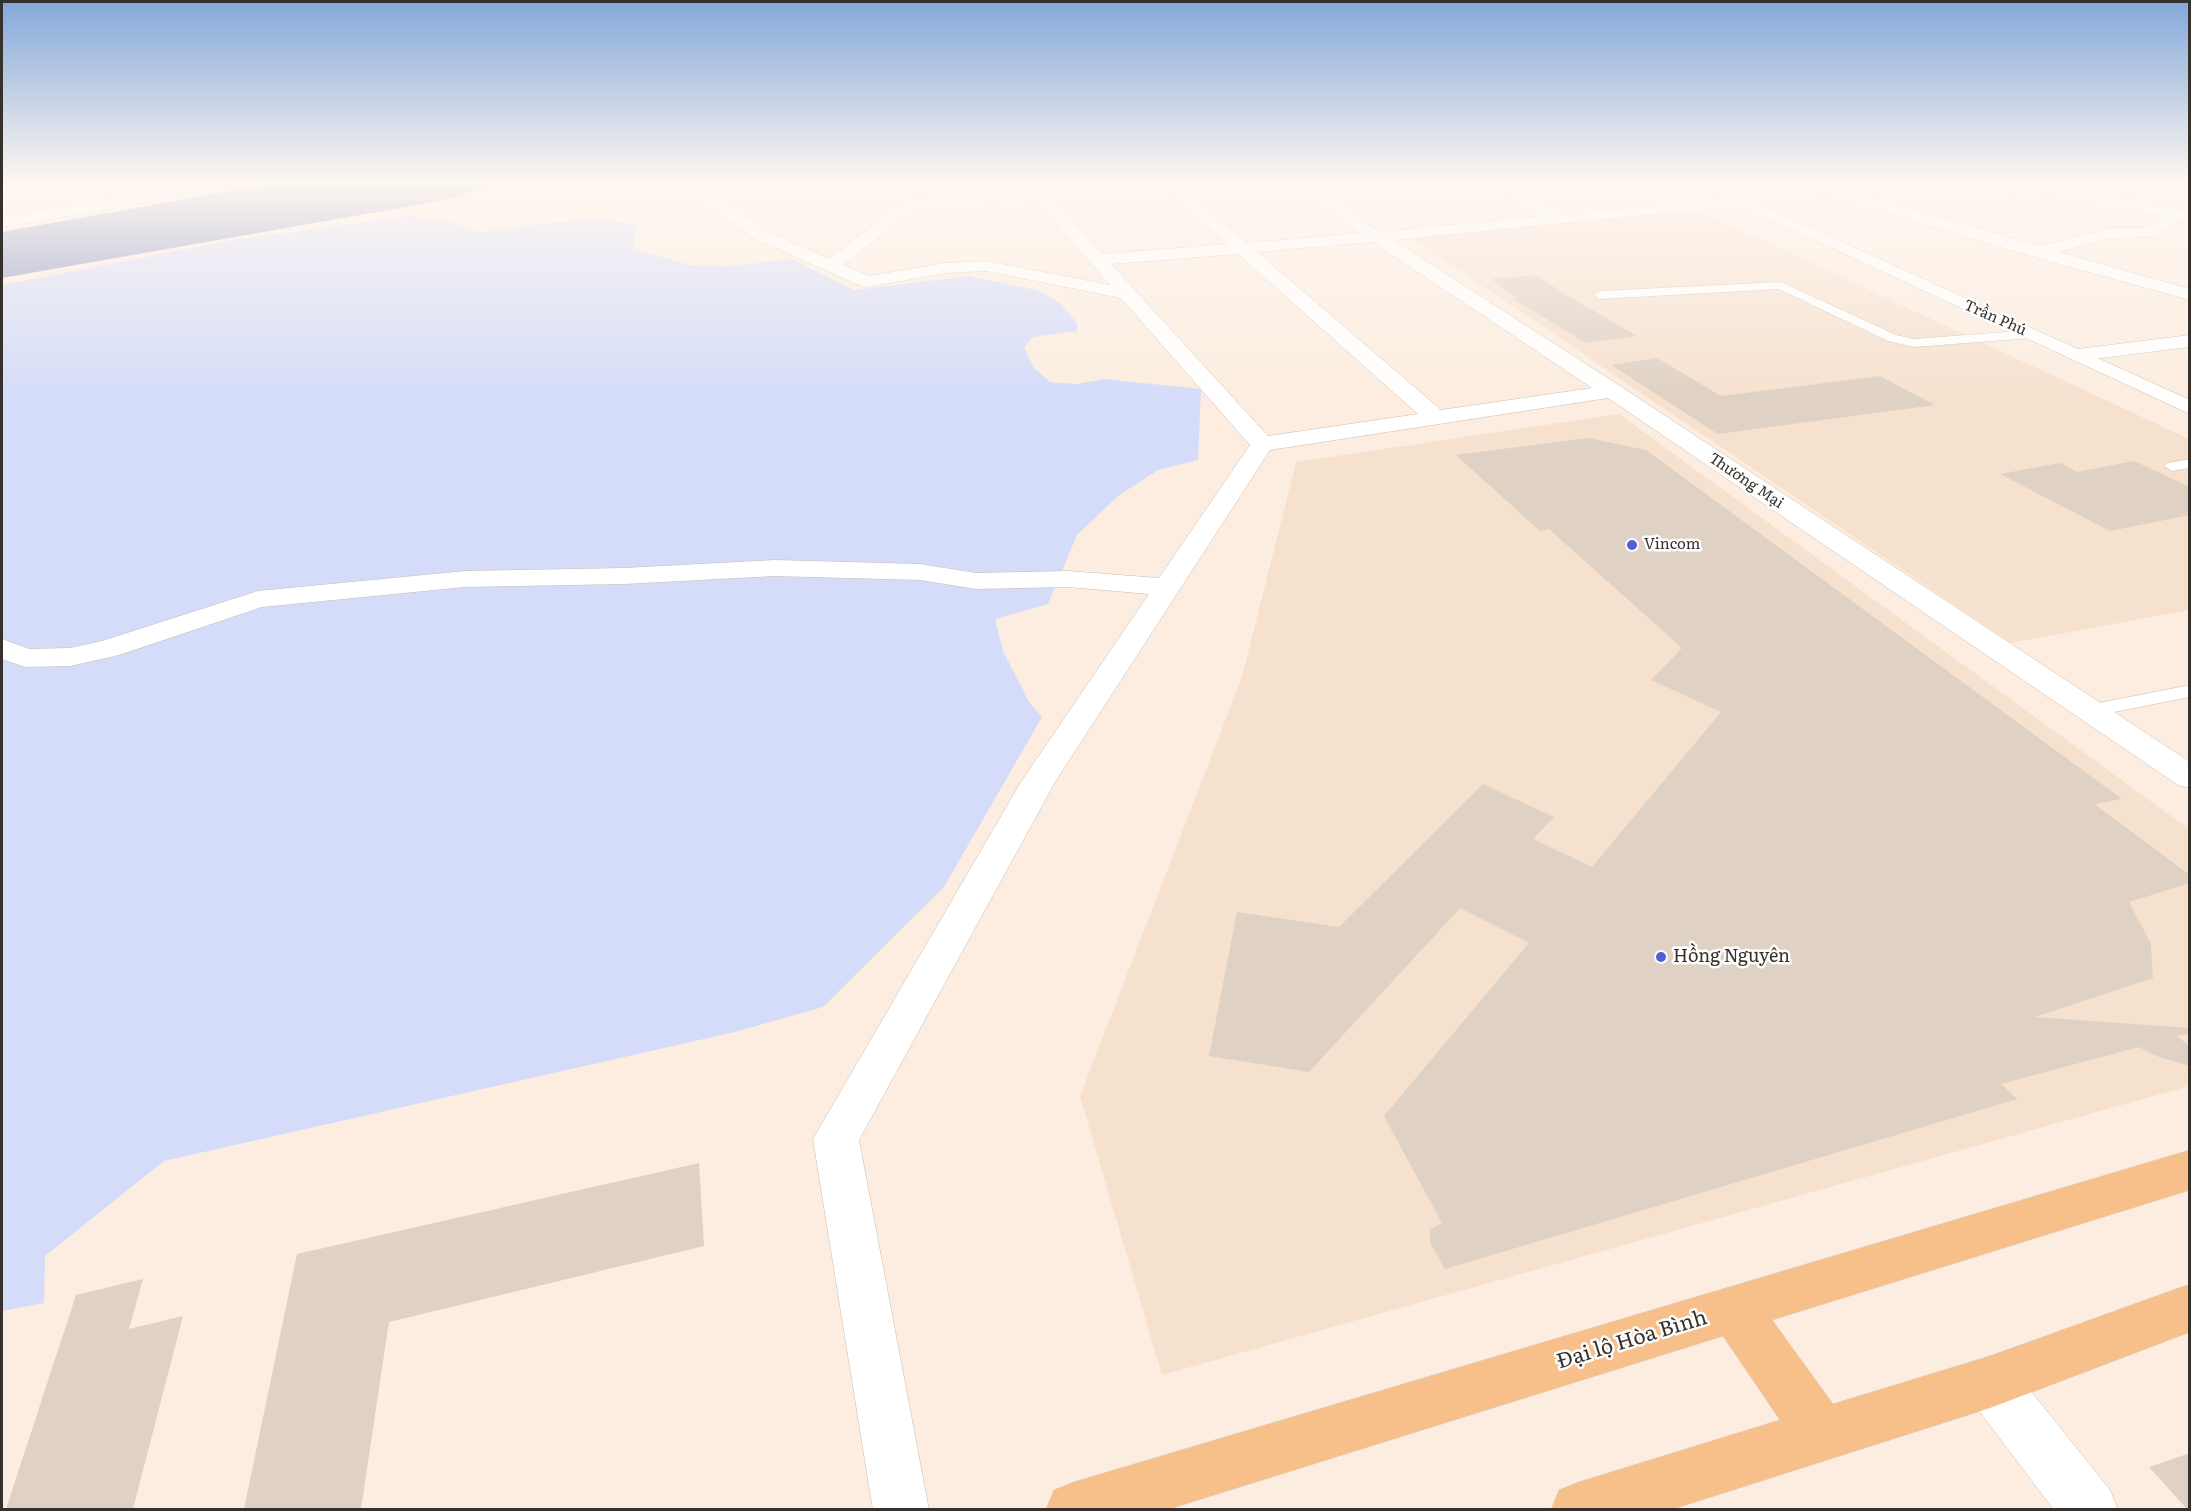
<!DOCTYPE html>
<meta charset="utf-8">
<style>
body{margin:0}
#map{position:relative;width:2191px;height:1511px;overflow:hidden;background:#fcede0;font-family:Literata,serif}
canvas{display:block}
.frame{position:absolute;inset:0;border:3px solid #36312c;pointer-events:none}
</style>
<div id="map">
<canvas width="2191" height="1511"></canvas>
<div class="frame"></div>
</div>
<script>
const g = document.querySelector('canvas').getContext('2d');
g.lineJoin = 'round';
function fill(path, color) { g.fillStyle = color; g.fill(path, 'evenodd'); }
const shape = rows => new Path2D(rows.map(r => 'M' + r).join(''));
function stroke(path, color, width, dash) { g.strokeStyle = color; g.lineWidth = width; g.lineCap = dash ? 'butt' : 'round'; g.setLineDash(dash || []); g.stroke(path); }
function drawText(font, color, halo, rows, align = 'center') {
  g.font = font + ' Literata,serif'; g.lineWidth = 5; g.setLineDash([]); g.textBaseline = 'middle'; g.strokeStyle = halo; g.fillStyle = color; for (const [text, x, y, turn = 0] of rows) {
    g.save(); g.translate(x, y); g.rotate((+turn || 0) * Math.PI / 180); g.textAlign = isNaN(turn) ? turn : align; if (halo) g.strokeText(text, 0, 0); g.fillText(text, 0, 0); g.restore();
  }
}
fill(shape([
 [1698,210,2189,439,2189,610,2011,643,1410,237],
 [1619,414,2189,829,2189,1086,1162,1375,1080,1096,1242,677,1296,462]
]), '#f6e1cf');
fill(shape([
 [410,216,450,222,479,232,592,218,637,224,633,248,688,265,731,266,791,259,854,290,968,276,1037,290,1060,303,1077,323,1077,331,1033,337,1024,347,1034,368,1050,382,1076,384,1104,379,1201,389,1198,460,1158,470,1118,496,1077,535,1048,604,995,619,1003,651,1029,702,1042,717,944,887,823,1007,735,1032,164,1161,45,1256,44,1303,2,1311,2,285,232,240]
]), '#d5dcf9');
fill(shape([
 [269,184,489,184,451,199,2,278,2,232]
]), '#8b96c5');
fill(shape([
 [1536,275,1563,293,1637,336,1586,343,1512,298,1516,297,1491,279],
 [1657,358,1721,396,1880,376,1935,405,1718,434,1611,365],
 [1588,438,1646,450,2122,799,2094,804,2190,875,2190,883,2129,902,2151,944,2153,978,2035,1017,2190,1028,2190,1033,2177,1036,2190,1047,2190,1066,2159,1057,2139,1047,2001,1084,2017,1099,1445,1269,1430,1242,1430,1229,1442,1223,1384,1116,1529,943,1460,908,1309,1072,1209,1056,1237,912,1339,927,1483,784,1554,817,1533,839,1592,867,1721,712,1651,680,1682,648,1549,529,1540,531,1456,455],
 [2134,461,2190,487,2190,515,2110,531,2000,474,2060,463,2077,472],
 [699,1163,704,1246,389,1322,361,1509,244,1509,297,1254],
 [143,1279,129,1329,183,1316,133,1509,6,1509,76,1295],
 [2190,1453,2190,1509,2187,1509,2149,1467]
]), '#dfd1c4');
const lane = shape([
 [1781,282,1896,335,1914,339,2032,330,2038,334,2032,338,1914,347,1888,341,1779,289,1600,299,1594,295,1600,291,1781,282],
 [2190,459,2190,468,2172,471,2164,466,2167,463,2190,459],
 [2190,685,2190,697,2089,717,2082,715,2079,711,2082,707,2089,705,2190,685]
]);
const street = shape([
 [670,184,689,184,735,208,765,230,829,259,893,210,909,202,936,196,995,192,1016,195,1031,193,1028,184,1043,184,1047,194,1102,254,1228,244,1162,184,1178,184,1246,243,1360,233,1295,184,1312,184,1379,232,1541,216,1494,184,1512,184,1561,214,1742,198,1745,201,1737,206,1393,240,1620,386,2190,762,2190,788,2178,785,1608,398,1270,450,1055,782,859,1140,929,1510,873,1510,813,1139,1021,782,1149,594,1068,587,976,589,920,580,775,576,624,584,465,587,262,607,119,655,70,666,25,667,2,659,2,639,29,649,70,648,102,641,258,591,465,571,624,568,775,560,920,564,976,573,1068,571,1159,578,1250,445,1121,298,986,271,946,273,867,287,861,286,753,238,723,214,670,184],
 [1036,201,1110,285,986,261,946,263,869,276,843,265,905,216,920,209,995,202,1016,205,1036,201],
 [1373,242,1592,388,1441,410,1257,252,1373,242],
 [1238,254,1418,414,1268,436,1111,264,1238,254],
 [1799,184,1824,184,2040,246,2111,228,2146,228,2162,216,2023,188,1995,201,1987,196,1990,193,2007,184,2049,184,2190,212,2190,222,2179,220,2156,237,2111,238,2059,252,2190,289,2190,300,2031,256,1801,187,1799,184],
 [2190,335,2190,347,2078,361,2071,359,2068,355,2071,351,2078,349,2190,335],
 [1990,1356,2009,1364,2110,1490,2118,1510,2054,1510,1971,1400,1964,1382,1971,1364,1990,1356]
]);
const secondary = shape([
 [203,184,240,184,233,188,2,227,2,217,203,184],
 [1694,184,1714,184,2190,400,2190,414,1694,184]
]);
const highway = shape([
 [2190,1150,2190,1190,1772,1320,1833,1404,1990,1356,2190,1284,2190,1332,1990,1408,1670,1510,1551,1510,1559,1490,1579,1482,1780,1420,1723,1336,1166,1510,1046,1510,1054,1490,1074,1482,2190,1150]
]);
stroke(lane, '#cabdb0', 1);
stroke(street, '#cabdb0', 1);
stroke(secondary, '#cabdb0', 1);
stroke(highway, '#d3d2d1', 1);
fill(lane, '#fff');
fill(street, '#fff');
fill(secondary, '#fff');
fill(highway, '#f7c08b');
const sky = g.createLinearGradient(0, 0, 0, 396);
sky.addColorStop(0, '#83a8da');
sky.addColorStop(0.46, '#fef7f1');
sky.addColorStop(1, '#fef7f100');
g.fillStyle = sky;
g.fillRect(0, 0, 2191, 396);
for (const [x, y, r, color] of [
 [1632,545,6,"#525ed4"],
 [1661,957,6,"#525ed4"]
]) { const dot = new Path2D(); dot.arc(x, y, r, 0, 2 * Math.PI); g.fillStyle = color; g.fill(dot); stroke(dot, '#fdfdfd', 2); }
drawText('15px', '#36312c', '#fdfdfd', [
 ["Trần Phú",1995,318,24],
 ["Thương Mại",1746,481,34]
]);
drawText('15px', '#36312c', '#fdfdfd', [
 ["Vincom",1644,545]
], 'left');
drawText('18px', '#36312c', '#fdfdfd', [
 ["Hồng Nguyên",1673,957]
], 'left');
drawText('21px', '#36312c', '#fdfdfd', [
 ["Đại lộ Hòa Bình",1632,1340,-17]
]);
</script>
